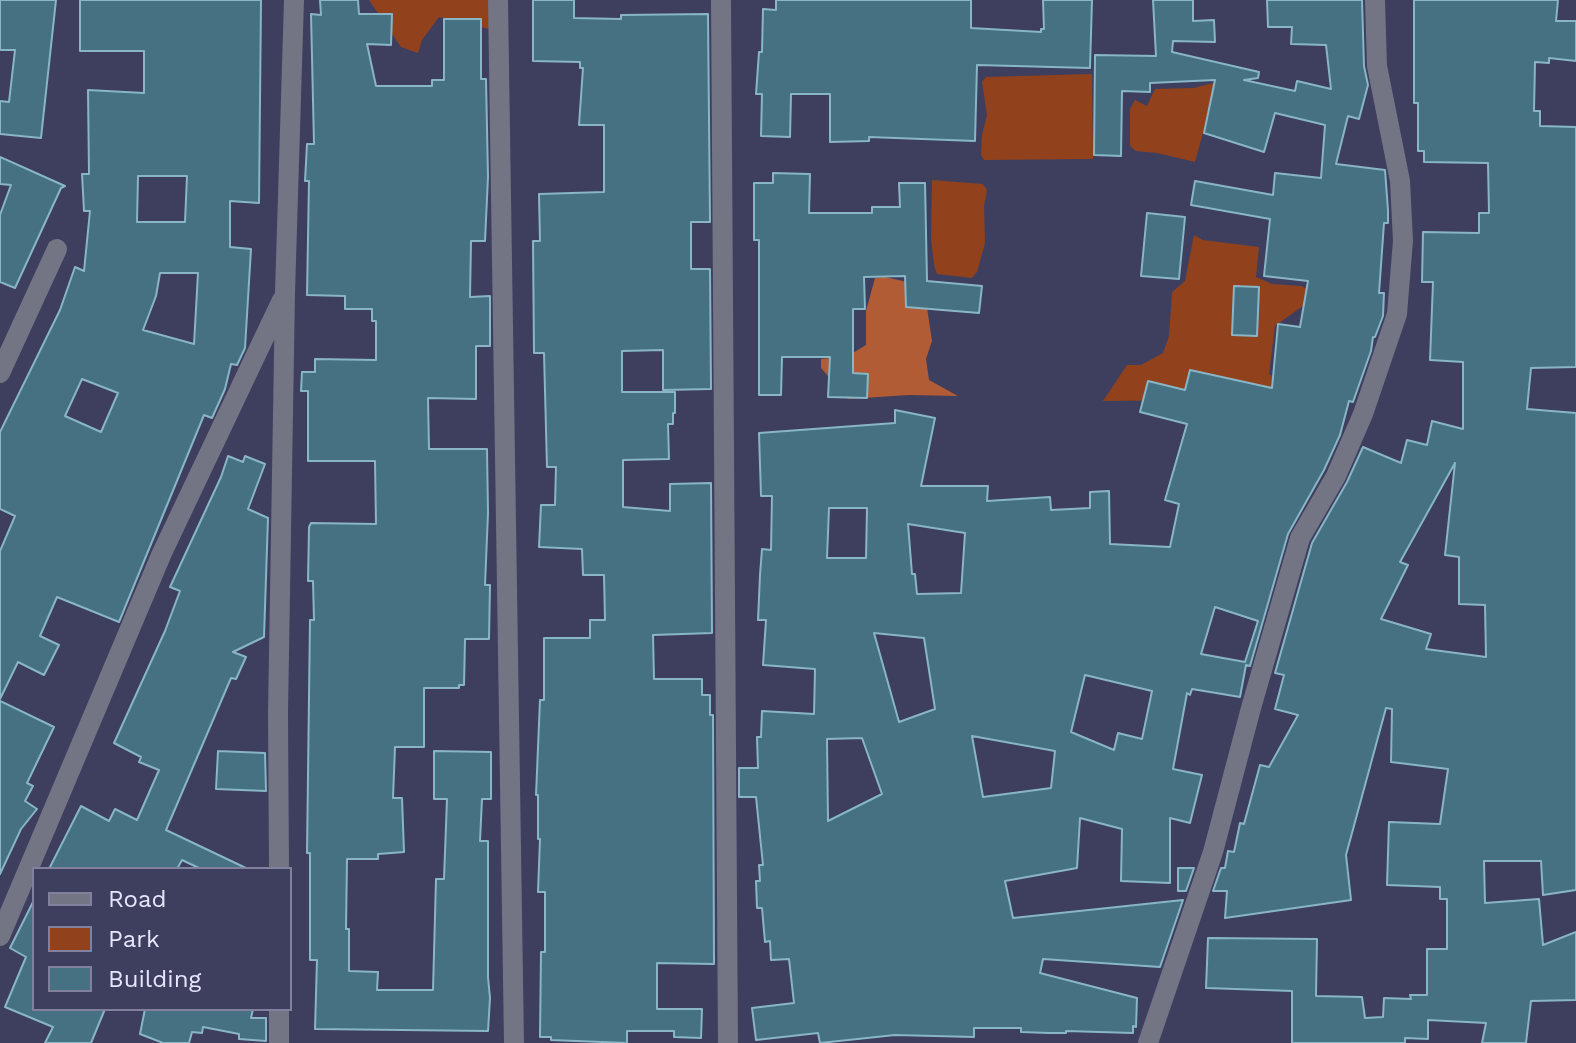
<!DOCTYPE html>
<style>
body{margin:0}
#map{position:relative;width:1576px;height:1043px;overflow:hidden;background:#3e3e5e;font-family:"Work Sans",sans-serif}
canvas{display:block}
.legend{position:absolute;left:32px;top:867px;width:260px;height:144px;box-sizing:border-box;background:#3e3e5e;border:2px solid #81819d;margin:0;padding:10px 14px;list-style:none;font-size:24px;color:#e5e6fb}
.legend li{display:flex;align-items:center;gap:16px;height:40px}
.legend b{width:40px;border:2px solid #81819d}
</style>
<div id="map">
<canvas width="1576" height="1043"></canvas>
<ul class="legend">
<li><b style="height:10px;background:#737484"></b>Road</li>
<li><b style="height:22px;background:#91421d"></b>Park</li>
<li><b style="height:22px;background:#467182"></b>Building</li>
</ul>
</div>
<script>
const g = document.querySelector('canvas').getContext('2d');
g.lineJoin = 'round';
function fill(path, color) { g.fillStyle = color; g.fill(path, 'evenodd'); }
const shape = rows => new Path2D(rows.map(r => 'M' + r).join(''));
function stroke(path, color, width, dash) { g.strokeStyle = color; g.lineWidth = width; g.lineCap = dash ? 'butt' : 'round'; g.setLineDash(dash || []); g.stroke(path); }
fill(shape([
 [369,0,502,0,497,31,439,17,422,40,418,53,401,47],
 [1092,74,1093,159,984,160,981,155,982,135,987,115,982,82,986,77],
 [1217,82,1195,162,1157,153,1136,151,1130,146,1130,109,1135,100,1147,106,1155,89,1194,88],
 [932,180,983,184,987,190,984,206,985,243,977,272,972,278,937,274,934,265,931,238],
 [1194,235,1203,240,1259,247,1256,277,1272,284,1301,286,1315,292,1307,303,1275,326,1269,374,1286,386,1282,399,1103,401,1127,365,1141,365,1163,353,1169,336,1172,292,1185,281]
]), '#91421d');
fill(shape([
 [885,277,916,284,925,294,932,341,926,359,929,380,958,396,909,395,848,399,821,368,821,359,848,356,866,345,866,311,875,278]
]), '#b25c35');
const building = shape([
 [0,0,56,0,41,138,0,134,0,101,9,102,15,50,0,50,0,0],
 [80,0,261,0,259,203,230,201,230,247,251,249,245,348,237,365,231,364,225,389,212,418,204,415,119,622,57,597,40,636,59,645,44,675,18,662,0,699,0,551,15,516,0,509,0,432,60,310,75,267,84,271,90,211,84,211,82,174,89,174,88,90,144,93,144,51,80,51,80,0],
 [138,176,187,176,185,222,137,222,138,176],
 [160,273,198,273,194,344,143,330,156,296,160,273],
 [82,379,118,393,101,432,65,416,82,379],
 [320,0,358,0,359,14,392,14,391,45,367,44,376,86,432,86,432,80,444,80,444,19,481,19,481,79,486,79,488,177,485,241,471,241,470,297,490,296,490,346,476,346,476,399,428,398,429,449,487,449,488,513,485,585,490,585,489,639,465,639,464,685,459,685,459,688,424,688,424,747,395,747,393,798,402,798,404,852,378,854,378,859,347,859,346,929,349,929,349,971,378,972,377,990,433,990,436,879,444,879,447,799,434,799,434,751,491,752,491,799,482,799,480,841,488,841,488,977,490,998,488,1031,315,1029,317,960,310,960,310,853,307,853,310,620,314,620,313,581,308,581,309,527,311,523,376,524,375,461,308,461,308,391,301,391,302,372,315,372,315,359,376,360,376,321,372,321,372,309,345,309,345,296,307,295,309,181,305,181,307,144,314,144,311,14,321,15,320,0],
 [533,0,574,0,574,18,621,19,621,15,708,14,710,222,691,222,691,269,710,269,711,389,663,390,663,350,622,351,622,392,675,392,675,413,673,413,673,424,668,424,669,459,623,460,623,507,670,511,670,484,711,483,712,633,653,635,654,679,702,679,702,695,710,695,710,715,713,715,714,964,657,963,657,1009,702,1009,701,1038,674,1037,674,1031,627,1031,627,1043,551,1040,551,1037,540,1037,541,952,545,952,545,892,538,892,540,839,538,839,538,795,536,795,540,700,544,700,544,638,590,638,590,620,605,620,604,575,583,575,582,549,539,547,541,505,555,505,556,467,547,467,544,353,534,353,533,241,540,241,539,194,604,192,604,125,579,125,583,68,580,68,580,62,533,61,533,0],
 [776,0,971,0,971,28,1041,32,1041,29,1044,29,1043,0,1092,0,1090,68,977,65,975,141,869,137,869,141,830,142,830,94,791,94,790,137,761,136,762,94,756,94,759,52,762,52,763,9,776,10,776,0],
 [1153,0,1193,0,1193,21,1214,20,1215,42,1173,41,1172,52,1259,72,1258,78,1244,80,1295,91,1297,81,1331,89,1326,45,1291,44,1292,27,1268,27,1267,0,1362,0,1364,66,1368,85,1359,119,1348,116,1336,164,1385,170,1388,210,1388,223,1384,223,1379,293,1384,293,1383,316,1375,337,1373,337,1371,351,1353,402,1349,401,1340,435,1324,470,1288,534,1250,666,1246,665,1240,697,1192,689,1190,695,1187,693,1173,769,1202,775,1190,823,1170,818,1170,883,1121,881,1122,829,1080,818,1077,868,1005,881,1013,918,1183,900,1160,967,1043,959,1040,973,1137,998,1136,1027,1133,1026,1133,1033,1066,1031,1066,1033,1049,1033,1021,1032,1021,1028,974,1028,974,1037,895,1035,820,1043,818,1033,756,1040,752,1008,794,1003,789,959,771,960,770,941,765,942,762,908,757,908,756,881,760,881,759,865,763,865,756,797,739,797,739,768,758,768,757,737,761,737,762,711,814,714,815,669,763,665,766,620,758,620,760,575,762,549,771,550,772,496,761,496,759,433,895,423,895,410,935,418,921,486,988,486,987,501,1050,497,1051,510,1090,508,1090,492,1109,491,1110,544,1170,547,1179,504,1165,500,1187,424,1140,412,1148,381,1185,390,1190,370,1272,388,1278,324,1300,327,1308,281,1264,276,1270,219,1191,205,1195,181,1273,195,1275,173,1321,178,1325,125,1275,113,1264,152,1204,133,1215,80,1150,83,1150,92,1122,91,1121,156,1094,155,1095,55,1156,56,1153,0],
 [829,508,867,508,866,558,827,558,829,508],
 [908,524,965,533,961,593,917,594,915,574,912,574,908,524],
 [1215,607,1258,621,1245,662,1201,654,1215,607],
 [874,633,924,638,935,709,899,722,874,633],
 [1085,675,1152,691,1142,739,1118,733,1114,750,1071,732,1085,675],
 [972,736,1055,751,1051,788,983,797,972,736],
 [862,738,882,794,828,821,827,739,862,738],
 [1414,0,1558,0,1556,21,1576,21,1576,61,1549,58,1549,63,1535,62,1534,111,1540,111,1540,126,1576,127,1576,367,1531,368,1527,409,1576,413,1576,890,1543,895,1541,861,1484,861,1485,903,1539,899,1543,945,1576,932,1576,1000,1531,1001,1526,1043,1482,1043,1486,1023,1428,1020,1428,1039,1405,1038,1405,1043,1292,1043,1292,991,1206,988,1208,938,1317,939,1316,996,1362,997,1365,1018,1383,1017,1384,998,1411,999,1410,995,1427,995,1427,949,1447,949,1447,899,1440,899,1440,887,1387,885,1389,822,1440,824,1448,769,1391,762,1392,709,1386,708,1346,855,1351,900,1225,918,1227,891,1213,891,1221,868,1225,868,1228,851,1234,852,1240,823,1244,824,1260,765,1269,767,1298,715,1275,709,1284,675,1275,673,1312,543,1347,482,1363,447,1401,463,1407,440,1427,445,1432,421,1463,429,1463,362,1430,360,1433,282,1422,282,1423,232,1479,233,1479,213,1489,213,1488,163,1424,162,1424,151,1418,151,1418,103,1414,103,1414,0],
 [1455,463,1445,555,1459,557,1459,604,1485,605,1486,657,1426,649,1431,634,1381,619,1408,565,1400,562,1455,463],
 [0,157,65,186,61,188,15,288,0,282,0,215,11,185,0,184,0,157],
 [773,173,810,174,809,213,872,213,872,207,900,207,899,183,925,183,927,281,982,286,979,313,906,307,905,276,864,277,865,309,853,309,853,373,868,374,867,398,828,397,830,357,782,357,781,395,759,395,759,240,754,240,754,183,773,183,773,173],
 [1147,213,1185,217,1179,279,1141,276,1147,213],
 [1234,286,1259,287,1257,336,1232,335,1234,286],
 [228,456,243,462,245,456,265,464,248,509,268,518,264,637,233,652,246,657,236,679,231,678,166,830,248,869,201,869,182,860,177,869,49,869,81,806,109,821,115,809,137,820,159,770,139,762,141,757,114,743,165,631,180,591,170,587,221,477,228,456],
 [0,701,54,727,27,783,33,786,25,801,37,809,21,829,0,874,0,701],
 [218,751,265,753,266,791,216,789,218,751],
 [1178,868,1194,868,1186,891,1178,891,1178,868],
 [34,900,34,1009,105,1009,91,1043,45,1043,53,1027,5,1007,26,957,10,948,34,900],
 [145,1009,253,1009,251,1018,266,1018,266,1041,239,1039,239,1034,203,1027,202,1033,192,1032,189,1043,163,1043,140,1034,145,1009]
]);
fill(building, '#467182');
stroke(building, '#88b6c7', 2);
stroke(shape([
 [498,0,514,1043],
 [721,0,728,1043],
 [0,373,57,249],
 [279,869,278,713,285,293,294,0],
 [0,936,162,553,282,300],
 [279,1009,279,1043],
 [1148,1043,1213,852,1251,708,1300,538,1336,476,1363,414,1397,314,1403,241,1400,181,1377,66,1375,0]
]), '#737484', 20);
</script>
